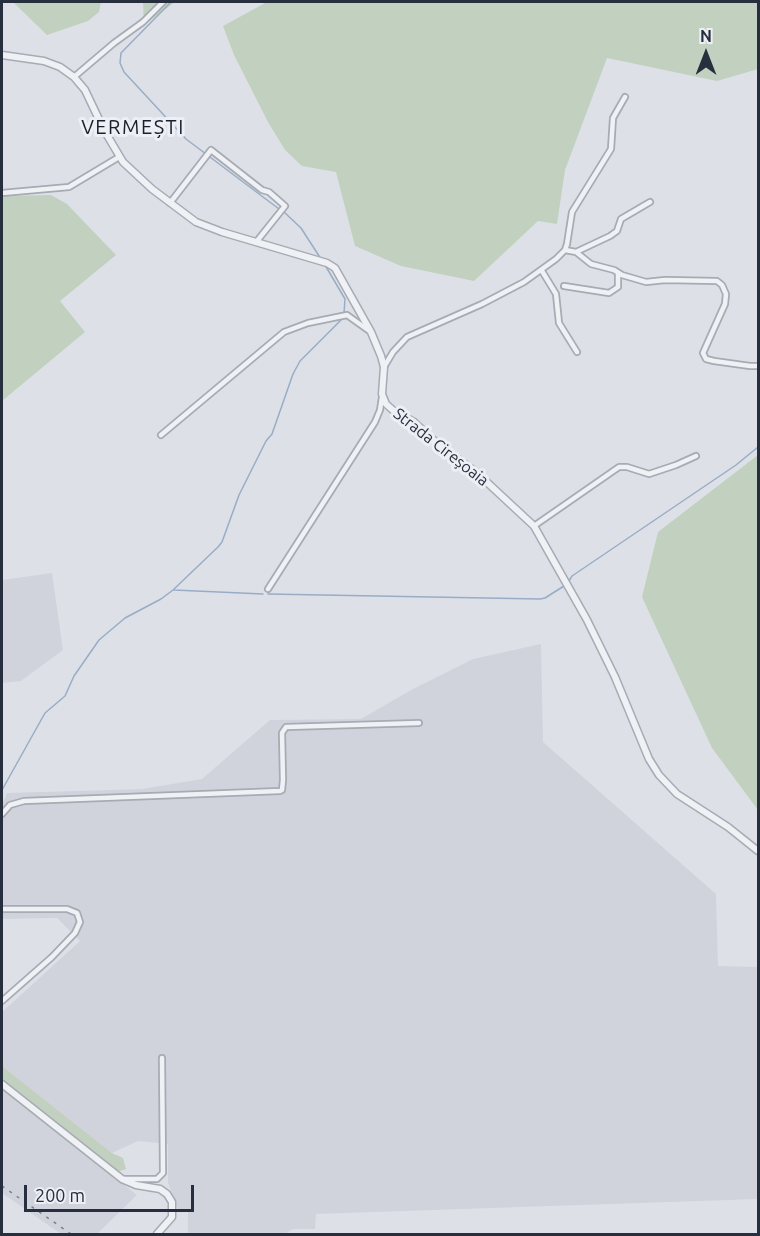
<!DOCTYPE html>
<meta charset="utf-8">
<style>
body{margin:0}
#map{position:relative;width:760px;height:1236px;overflow:hidden;background:#dde1e7;font-family:Ubuntu,sans-serif}
canvas{display:block}
.frame{position:absolute;inset:0;border:3px solid #272e3d;pointer-events:none}
.north{position:absolute;left:676px;top:24px;width:60px;height:60px;-webkit-text-stroke:4px #edeff5;paint-order:stroke;rotate:0deg;font-size:16px;font-weight:700;line-height:24px;text-align:center;color:#272e3d}
.north::after{content:'';display:block;margin:auto;width:21px;height:27px;background:#272e3d;clip-path:polygon(50% 0,100% 100%,50% 72%,0 100%)}
.scale{position:absolute;left:24px;top:1185px;width:170px;height:27px;box-sizing:border-box;border:3px solid #272e3d;border-top:0;padding-left:8px;font-size:18px;line-height:21px;white-space:nowrap;color:#272e3d;-webkit-text-stroke:4px #edeff5;paint-order:stroke}
</style>
<div id="map">
<canvas width="760" height="1236"></canvas>
<div class="frame"></div>
<div class="north">N</div>
<div class="scale">200 m</div>
</div>
<script>
const g = document.querySelector('canvas').getContext('2d');
g.lineJoin = 'round';
function fill(path, color) { g.fillStyle = color; g.fill(path, 'evenodd'); }
const shape = rows => new Path2D(rows.map(r => 'M' + r).join(''));
function stroke(path, color, width, dash) { g.strokeStyle = color; g.lineWidth = width; g.lineCap = dash ? 'butt' : 'round'; g.setLineDash(dash || []); g.stroke(path); }
function drawText(font, color, halo, rows, align = 'center') {
  g.font = font + ' Ubuntu,sans-serif'; g.lineWidth = 6; g.setLineDash([]); g.textBaseline = 'middle'; g.strokeStyle = halo; g.fillStyle = color; for (const [text, x, y, turn = 0] of rows) {
    g.save(); g.translate(x, y); g.rotate((+turn || 0) * Math.PI / 180); g.textAlign = isNaN(turn) ? turn : align; if (halo) g.strokeText(text, 0, 0); g.fillText(text, 0, 0); g.restore();
  }
}
fill(shape([
 [52,573,63,650,21,681,2,683,2,580],
 [541,644,543,742,716,894,718,966,758,967,758,1199,316,1214,315,1229,293,1229,285,1234,188,1234,188,1211,179,1212,168,1183,168,1144,138,1141,112,1153,2,1066,2,1012,80,941,57,918,2,919,2,804,7,793,142,789,202,779,270,720,361,719,411,690,473,659],
 [2,1090,137,1195,97,1234,61,1234,2,1193]
]), '#d0d3dc');
fill(shape([
 [13,2,101,2,99,12,88,21,47,35],
 [143,2,175,2,144,25],
 [267,2,758,2,758,69,717,81,607,58,565,170,557,224,538,221,474,281,401,266,355,246,336,172,302,166,285,150,268,122,234,55,223,26],
 [51,195,67,204,116,255,60,301,85,332,2,401,2,196],
 [758,455,758,810,712,748,642,597,658,532],
 [2,1066,112,1153,123,1158,126,1169,117,1172,113,1177,2,1090]
]), '#c2d0bf');
stroke(shape([
 [171,2,121,53,120,63,124,72,186,139,279,209],
 [283,211,301,228,321,259],
 [325,265,345,299,344,313],
 [569,581,572,576,736,465,758,447],
 [174,590,263,594],
 [268,594,540,599,545,598,564,586],
 [2,790,45,713,65,696,74,676,99,640,125,618,161,599,173,590,218,547,222,542,239,495,266,441,272,434,293,374,300,361,342,319]
]), '#99acc6', 1.5);
const minor = shape([
 [74,77,114,43,143,22,163,2],
 [2,193,69,187,119,157],
 [170,203,211,150,262,190,269,192,285,206,257,241],
 [565,250,576,252,591,264,614,270,622,275,646,282,665,280,717,281,722,285,726,294,725,304,703,353,706,359,714,361,750,366,758,366],
 [576,252,610,236,617,231,621,219,650,202],
 [542,271,556,294,559,323,577,352],
 [564,286,609,293,618,287,618,273],
 [384,367,393,352,407,337,482,304,524,282,556,259,565,250,567,244,572,212,611,149,613,118,625,97],
 [161,435,284,332,308,323,347,315,368,330],
 [534,526,619,467,627,467,649,474,676,465,696,456],
 [268,589,375,422,380,410,382,397],
 [2,814,10,805,24,801,280,791,282,790,283,780,282,733,286,727,419,723],
 [2,909,67,909,77,913,80,922,75,933,52,957,2,1001],
 [124,1179,157,1179,163,1173,162,1058]
]);
const tertiary = shape([
 [2,55,44,61,60,67,74,77,85,90,104,130,123,162,152,189,196,222,222,232,327,263,335,268,371,332,381,356,384,367,382,394,386,404,395,412,414,422,440,446,477,473,534,526,587,620,615,677,649,759,659,775,677,794,728,827,758,851],
 [2,1084,122,1179,136,1185,160,1189,167,1194,172,1202,172,1217,157,1234]
]);
stroke(minor, '#a6abb4', 8);
stroke(tertiary, '#a6abb4', 9);
stroke(minor, '#f0f1f5', 4.5);
stroke(tertiary, '#f0f1f5', 6);
stroke(shape([
 [2,1186,71,1234]
]), '#777f90', 1.5, [3, 6]);
drawText('16px', '#272e3d', '#edeff5', [
 ["Strada Cireșoaia",441,447,38]
]);
g.letterSpacing = '1.5px';
drawText('20px', '#1a1f2e', '#edeff5', [
 ["VERMEȘTI",133,127]
]);
g.letterSpacing = '0px';
</script>
